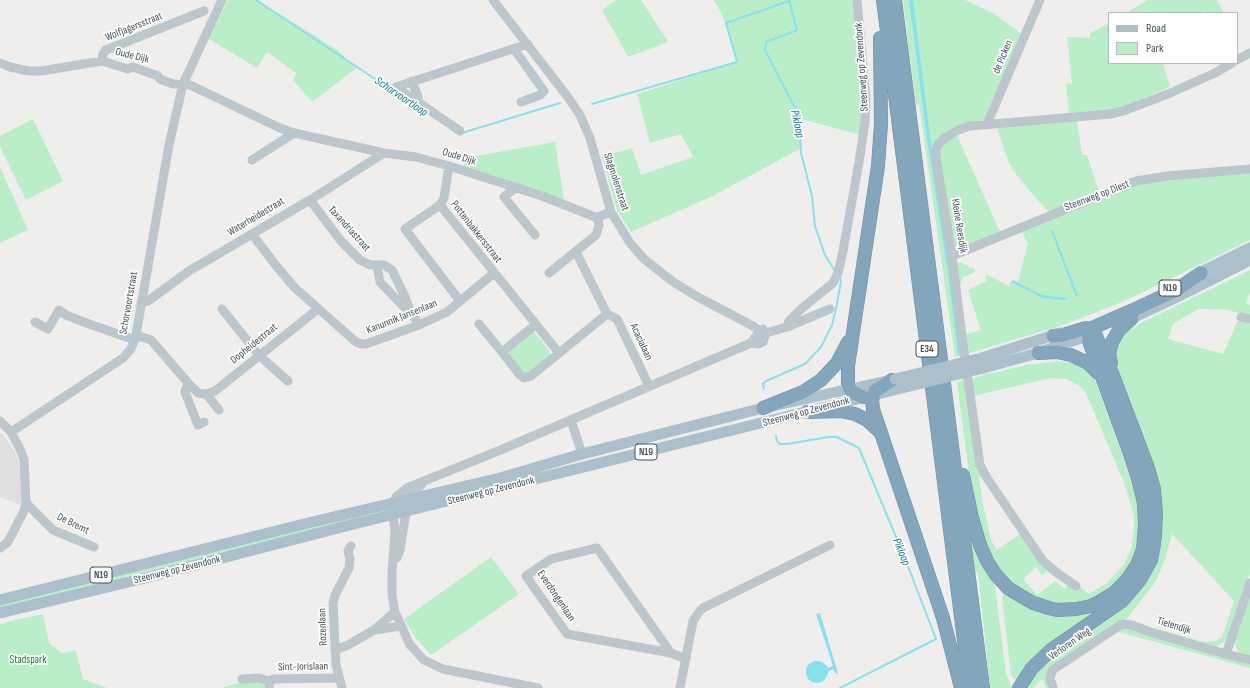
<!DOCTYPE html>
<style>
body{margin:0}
#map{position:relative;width:1250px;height:688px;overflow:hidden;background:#f0eded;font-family:"Sofia Sans Condensed",sans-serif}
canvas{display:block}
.legend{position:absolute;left:1108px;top:12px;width:130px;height:52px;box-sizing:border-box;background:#fff;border:1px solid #b5babd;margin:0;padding:5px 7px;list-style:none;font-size:12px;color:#45535a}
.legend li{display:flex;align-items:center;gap:8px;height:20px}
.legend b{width:20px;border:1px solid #b5babd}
</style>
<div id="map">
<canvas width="1250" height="688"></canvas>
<ul class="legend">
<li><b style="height:5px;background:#acc0cc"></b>Road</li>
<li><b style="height:11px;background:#baeec9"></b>Park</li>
</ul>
</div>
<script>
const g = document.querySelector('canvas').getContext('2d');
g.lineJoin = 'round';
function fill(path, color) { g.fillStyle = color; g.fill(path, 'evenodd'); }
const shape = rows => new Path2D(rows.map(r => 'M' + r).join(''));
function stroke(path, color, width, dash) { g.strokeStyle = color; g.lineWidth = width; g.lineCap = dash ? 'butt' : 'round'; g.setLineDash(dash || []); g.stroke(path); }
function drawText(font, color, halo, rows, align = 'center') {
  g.font = font + ' "Sofia Sans Condensed",sans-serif'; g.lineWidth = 3.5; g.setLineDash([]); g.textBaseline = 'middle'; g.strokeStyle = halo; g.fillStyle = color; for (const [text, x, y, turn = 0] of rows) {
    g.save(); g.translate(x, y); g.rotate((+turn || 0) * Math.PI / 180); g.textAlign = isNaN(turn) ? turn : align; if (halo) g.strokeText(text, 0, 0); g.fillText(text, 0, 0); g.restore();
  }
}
fill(shape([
 [2,433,16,453,20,468,22,497,20,505,0,497,0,434]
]), '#e1dedf');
fill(shape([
 [228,0,257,0,336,49,357,68,312,102,293,80,296,73,267,52,257,68,209,39],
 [616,0,641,0,668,42,628,57,602,10],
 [714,0,854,0,862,88,861,135,801,119,801,148,713,196,631,232,617,210,602,157,632,148,641,175,693,157,681,134,650,143,637,94,737,62,726,23],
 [903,0,965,0,993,13,1023,35,984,121,937,141,962,355,955,357,919,104,916,105],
 [1148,0,1217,0,1224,13,1206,13,1205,11,1198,13,1126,13],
 [1109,23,1109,63,1163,63,1170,87,1115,110,1069,113,1066,84,1072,83,1067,37,1090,38,1090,33],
 [33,119,63,181,26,200,0,147,0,136],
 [1077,121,1082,155,1087,155,1099,191,1048,212,1024,184,1012,169,1006,156,997,127],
 [956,133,1000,232,965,247,959,248,955,247,953,243,938,156,939,147],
 [555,142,564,200,463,167,465,158],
 [0,167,28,230,0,243],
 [1250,173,1250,240,1129,299,1102,310,1063,325,966,354,964,335,981,330,968,290,987,281,985,274,1009,286,1011,282,1017,285,1028,244,1022,232,1147,181],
 [959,262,974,269,975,270,974,273,963,277,960,286,957,263],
 [1250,270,1250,292,1246,303,1250,305,1250,317,1229,310,1210,309,1198,309,1173,324,1168,339,1223,354,1238,320,1250,324,1250,574,1227,640,1219,645,1215,647,1146,627,1147,626,1204,642,1215,641,1222,637,1234,601,1172,534,1166,557,1156,581,1125,621,1049,669,1046,676,1052,688,1046,688,1042,679,1033,688,1025,688,1027,683,1050,657,1092,628,1160,544,1162,524,1162,512,1116,364,1115,354,1117,346,1123,335,1139,324],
 [534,332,549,350,550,355,528,373,522,373,509,355,510,349,529,333],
 [1059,361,1077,364,1083,367,1094,377,1136,492,1139,507,1137,553,1116,587,1080,605,1050,604,1016,589,1000,571,989,555,972,497,957,382,965,380,982,476,979,478,983,504,991,540,997,550,1021,533,1049,570,1042,576,1036,567,1023,579,1037,595,1055,581,1065,589,1071,580,1089,594,1107,583,1124,564,1131,549,1134,529,1134,516,1125,485,1086,393,1080,386,1067,379,1051,378,973,396,970,379,984,375,984,374,994,373,1025,365],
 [1148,489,1136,580,1019,679,1015,679,1012,677,1011,674,1002,599,1003,591,1064,614,1134,575],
 [369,512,369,515,0,609,0,603],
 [970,529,994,577,1006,673,1012,688,990,688,978,572,975,572],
 [491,557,519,594,431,655,415,637,404,619],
 [1250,593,1250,657,1238,652,1234,641],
 [43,614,49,643,62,653,76,651,83,679,107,688,0,688,0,624,6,623,6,622],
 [1121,626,1250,663,1250,668,1115,631],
 [255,681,264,683,264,688,221,688,238,683,251,683]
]), '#baeec9');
fill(shape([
 [909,0,913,0,932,151,962,355,958,356,949,280,927,139],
 [1053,230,1078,296,1076,297,1051,231],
 [1013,280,1042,295,1067,298,1065,300,1043,298,1011,282],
 [820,613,838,673,836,674,833,669,829,671,826,678,822,682,817,683,812,682,808,679,806,674,806,668,809,664,814,661,819,661,824,663,828,668,833,666,816,614]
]), '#87e2ec');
stroke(shape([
 [256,0,428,114],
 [789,0,797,30,766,42,765,50,796,110,800,129,801,153,812,196,815,226,825,255,835,271],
 [592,104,737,62,726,23,789,1],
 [462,133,560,103],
 [764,389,763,384,766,381,805,364,821,347,832,325,836,309,841,281,840,278],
 [776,436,777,441,780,444,787,444,829,437,837,437,859,448,906,561,936,639,840,688]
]), '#87e2ec', 2);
const highway = shape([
 [883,0,970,688],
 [895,0,983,688],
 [1053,336,1063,335,1086,328,1090,329,1131,311,1176,290,1201,273],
 [1038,353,1057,352,1071,355,1088,363,1098,373],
 [1111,363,1109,354,1112,342,1119,330,1132,318],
 [892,380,875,391,872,400,873,409,943,618,961,688],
 [863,397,856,394,850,390,848,383,848,366,878,166,881,124,880,38],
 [763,408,803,392,821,380,837,363,848,342],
 [807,412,840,411,855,414,867,420,879,431],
 [963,475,972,518,980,545,987,561,996,575,1008,588,1016,593,1033,603,1049,608,1057,610,1076,609,1091,606,1099,602,1114,593,1127,580,1137,565,1143,549,1145,525,1144,503,1138,478,1129,451,1089,341,1088,332,1090,329],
 [1019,688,1032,668,1051,650,1122,601,1140,580,1151,560,1153,550,1155,536,1156,513,1154,489,1148,468,1112,373,1108,366,1095,333,1090,329]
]);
stroke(highway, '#6f91a8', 14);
stroke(shape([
 [493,0,567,96,580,115,590,138,611,212,630,243,644,259,672,281,696,296,753,326,758,330],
 [514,49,544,91,540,95,521,102],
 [1237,60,1250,53],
 [102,61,103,54,106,50,204,11],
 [0,63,10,67,29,71,41,71,102,61,128,69,133,67,158,76,160,79,173,84,190,85,280,128,294,133,384,153,416,157,449,166,542,196,595,217,598,217,611,212],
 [412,81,418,97],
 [987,124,1040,0],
 [460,131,396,87,528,44],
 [252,160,294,133],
 [449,166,444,198,440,205,405,229,460,301],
 [516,187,504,197,535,235],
 [310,200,341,241,360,260,370,265,384,265,392,270,406,299,409,307,409,309,419,325],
 [440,205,559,353],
 [252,234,274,263,294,287,356,342,361,344,366,344,419,325,447,312,494,273],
 [952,256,1120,187,1136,181,1167,176,1250,169],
 [377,265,380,282,404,307,409,309],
 [549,273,596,235,599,225,598,217],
 [141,303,148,301,189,271,310,200,384,153],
 [222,309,259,355,272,367,288,381],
 [607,314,617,319,649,386],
 [1241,317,1250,319],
 [35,322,48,329,59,310,66,315,89,324,135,340],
 [479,324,502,352],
 [535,325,502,352,520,375,524,378,531,376,607,314,576,252],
 [787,327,789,321,801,309,833,283,838,273,843,251,859,162,865,122,866,99,857,0],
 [766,333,787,327,830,309],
 [136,335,151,340,189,384,198,393,206,394,215,391,318,309],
 [751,343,758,344,763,342,766,333,763,329],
 [189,384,186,388,185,392,198,425,204,422],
 [206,394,219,410],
 [571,420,582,454],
 [0,421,11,432,20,449,24,460,26,503,24,511,11,536,7,543,0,548],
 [11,432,123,358,131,349,136,335,169,145,183,84,222,0],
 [26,503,53,530,94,547],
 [397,558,400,550,408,500,412,494,422,484],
 [1250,583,1226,654,1250,660],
 [1076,586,1057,573,1043,561,987,478,980,465,964,352,952,256,936,158,936,149,939,143,945,138,958,130,970,126,1110,114,1123,111,1168,94,1215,73,1232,63],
 [375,630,401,626],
 [335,650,348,645,374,630,395,612],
 [671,653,597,548,551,559,526,576,567,634,671,653,686,659],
 [242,679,259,678,269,681],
 [1053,687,1050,679,1052,671,1054,669,1122,624,1132,625,1150,632,1226,654],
 [269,688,269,681,274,679,339,678],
 [342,688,336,665,333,603,335,595,349,568,350,559,348,551,351,546],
 [538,688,443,669,424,660,410,645,395,612,392,595,392,573,395,531,393,515,393,504,396,497,407,488,498,451,751,343,757,335],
 [680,688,693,621,699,612,703,608,830,545]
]), '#bbc6cd', 9);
stroke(shape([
 [1193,276,1250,248],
 [1126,321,1181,295,1250,260],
 [982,358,1060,333],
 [983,368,1038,353,1095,333],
 [0,600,308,523,500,478,582,454,763,408,887,381],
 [0,613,137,580,346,526,922,383]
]), '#acc0cc', 11);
stroke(highway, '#84a6bd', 13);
stroke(shape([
 [895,379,982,358],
 [922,383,983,368]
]), '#acc0cc', 11);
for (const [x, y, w] of [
 [1170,288,22],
 [927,349,22],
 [646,452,22],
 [101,575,22]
]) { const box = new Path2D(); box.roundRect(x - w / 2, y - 8, w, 16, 3); g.fillStyle = '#fff'; g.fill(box); stroke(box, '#45535a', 1); }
drawText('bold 10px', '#45535a', null, [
 ["N19",1170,288],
 ["E34",927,349],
 ["N19",646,452],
 ["N19",101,575]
]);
drawText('11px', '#45535a', '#fff', [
 ["Wolfjagersstraat",134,27,-22],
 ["Oude Dijk",132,56,14],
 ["de Picken",1003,57,-67],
 ["Steenweg op Zevendonk",862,67,-94],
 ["Oude Dijk",459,157,17],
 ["Slagmolenstraat",616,182,72],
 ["Steenweg op Diest",1097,196,-21],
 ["Waterheidestraat",256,217,-31],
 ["Kleine Reesdijk",959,226,81],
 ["Taxandriastraat",349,229,48],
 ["Pottenbakkersstraat",476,232,52],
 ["Schorvoortstraat",129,303,-80],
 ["Kanunnik Jansenlaan",402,317,-22],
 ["Acacialaan",641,342,65],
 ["Dopheidestraat",254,344,-39],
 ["Steenweg op Zevendonk",806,412,-15],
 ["Steenweg op Zevendonk",491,491,-14],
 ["De Bremt",73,524,26],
 ["Steenweg op Zevendonk",177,570,-14],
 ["Everdongenlaan",556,596,56],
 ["Tielendijk",1174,626,17],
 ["Rozenlaan",323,627,-92],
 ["Verloren Weg",1070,644,-35],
 ["Sint-Jorislaan",303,667,-1]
]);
drawText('11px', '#167b3e', '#fff', [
 ["Stadspark",28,660]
]);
drawText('italic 12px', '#0d7d89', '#fff', [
 ["Schorvoortloop",401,97,34],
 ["Pikloop",797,124,78],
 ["Pikloop",901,552,68]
]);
</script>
